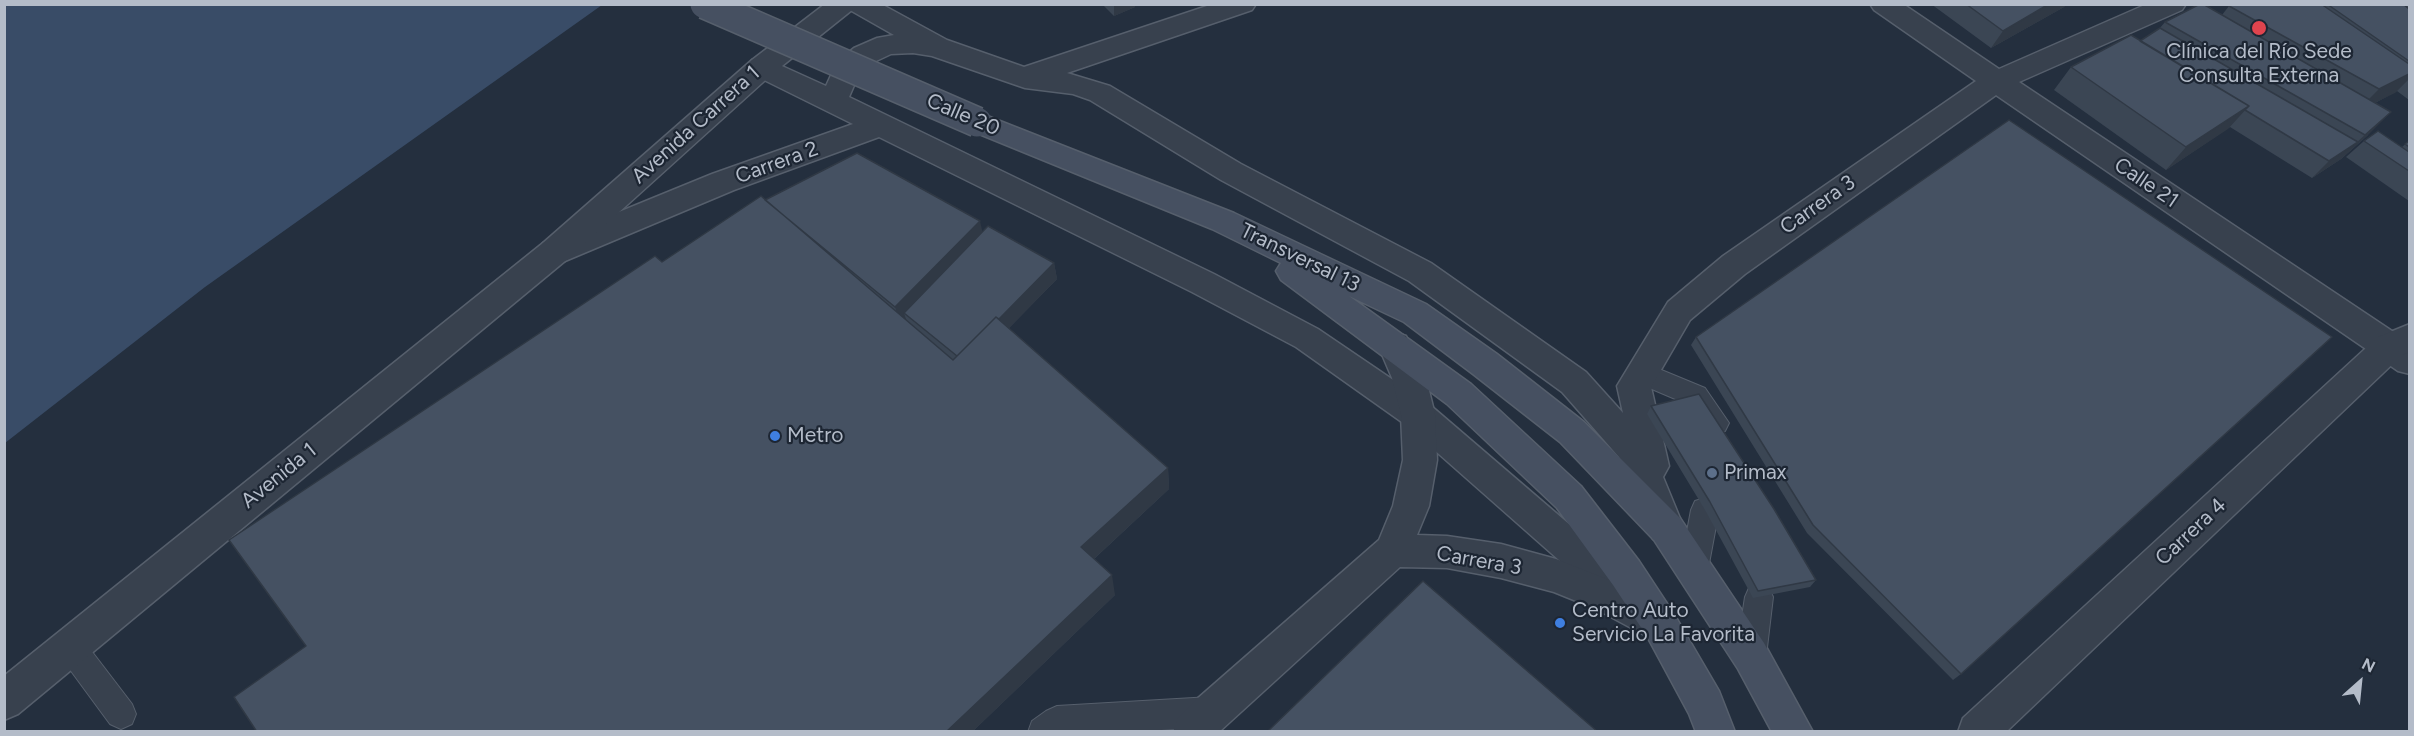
<!DOCTYPE html>
<meta charset="utf-8">
<style>
body{margin:0}
#map{position:relative;width:2414px;height:736px;overflow:hidden;background:#242f3e;font-family:Figtree,sans-serif}
canvas{display:block}
.frame{position:absolute;inset:0;border:6px solid #b4bcc9;pointer-events:none}
.north{position:absolute;left:2330px;top:652px;width:60px;height:60px;-webkit-text-stroke:4px #1d2633;paint-order:stroke;rotate:27deg;font-size:16px;font-weight:700;line-height:24px;text-align:center;color:#b4bcc9}
.north::after{content:'';display:block;margin:auto;width:21px;height:27px;background:#b4bcc9;clip-path:polygon(50% 0,100% 100%,50% 72%,0 100%)}
</style>
<div id="map">
<canvas width="2414" height="736"></canvas>
<div class="frame"></div>
<div class="north">N</div>
</div>
<script>
const g = document.querySelector('canvas').getContext('2d');
g.lineJoin = 'round';
function fill(path, color) { g.fillStyle = color; g.fill(path, 'evenodd'); }
const shape = rows => new Path2D(rows.map(r => 'M' + r).join(''));
function stroke(path, color, width, dash) { g.strokeStyle = color; g.lineWidth = width; g.lineCap = dash ? 'butt' : 'round'; g.setLineDash(dash || []); g.stroke(path); }
function drawText(font, color, halo, rows, align = 'center') {
  g.font = font + ' Figtree,sans-serif'; g.lineWidth = 4.5; g.setLineDash([]); g.textBaseline = 'middle'; g.strokeStyle = halo; g.fillStyle = color; for (const [text, x, y, turn = 0] of rows) {
    g.save(); g.translate(x, y); g.rotate((+turn || 0) * Math.PI / 180); g.textAlign = isNaN(turn) ? turn : align; if (halo) g.strokeText(text, 0, 0); g.fillText(text, 0, 0); g.restore();
  }
}
fill(shape([
 [5,4,602,4,602,5,205,287,5,443]
]), '#394c67');
const service = shape([
 [1642,362,1705,388,1729,423,1725,431,1716,434,1707,431,1687,404,1633,381,1629,373,1633,365,1642,362],
 [1705,498,1715,501,1719,510,1708,569,1704,578,1694,582,1684,578,1680,569,1691,510,1695,501,1705,498],
 [1759,584,1769,588,1773,597,1766,656,1761,666,1751,670,1741,666,1736,656,1745,597,1749,588,1759,584],
 [70,632,80,636,132,704,136,714,132,724,121,729,110,724,60,656,55,646,60,636,70,632],
 [1211,697,1222,702,1226,712,1222,722,1211,727,1128,732,1028,732,1032,721,1046,711,1057,706,1211,697]
]);
const minor = shape([
 [846,4,881,4,947,40,1024,67,1213,4,1256,4,1252,10,1067,73,1110,86,1241,164,1431,263,1586,372,1623,413,1617,386,1668,302,1723,256,1976,81,1874,10,1870,4,1903,4,1999,69,2147,4,2186,4,2182,10,2019,82,2410,343,2410,374,2398,371,1996,95,1745,274,1690,320,1651,387,1669,466,1663,477,1684,528,1679,539,1666,544,1653,539,1619,457,1562,392,1409,281,1221,180,1090,100,1073,94,1025,88,932,56,913,53,891,54,874,62,859,74,849,97,1214,274,1318,329,1430,405,1654,597,1660,609,1654,621,1641,626,1628,621,1406,425,1296,347,1192,292,879,137,734,190,565,261,554,264,543,261,538,252,543,243,712,174,853,124,752,74,748,67,752,60,762,57,826,86,837,62,854,48,877,38,894,35,850,10,846,4]
]);
const tertiary = shape([
 [825,4,856,4,852,10,772,74,565,261,18,714,4,720,4,676,543,243,752,60,825,4],
 [2410,324,2410,352,2402,355,2006,732,1958,732,1963,718,2378,337,2410,324],
 [1394,332,1406,336,1410,345,1426,378,1435,415,1437,460,1429,506,1417,535,1447,536,1501,544,1556,559,1622,585,1674,614,1680,626,1674,638,1661,644,1596,609,1554,592,1501,578,1447,568,1400,567,1219,732,1173,732,1178,718,1197,699,1379,540,1393,506,1403,460,1401,415,1392,378,1378,345,1382,336,1394,332]
]);
const secondary = shape([
 [977,112,1234,213,1426,304,1497,354,1584,422,1680,518,1764,643,1813,732,1772,732,1738,669,1654,540,1560,442,1473,374,1404,322,1349,296,1471,384,1581,486,1639,561,1674,614,1719,691,1735,732,1696,732,1689,714,1648,638,1613,585,1557,508,1447,404,1281,280,1276,271,1281,263,1212,229,967,129,963,122,967,115,977,112]
]);
stroke(service, '#565f6c', 2);
stroke(minor, '#565f6c', 3);
stroke(tertiary, '#565f6c', 3);
stroke(secondary, '#565f6c', 3);
fill(service, '#38414e');
fill(minor, '#38414e');
fill(tertiary, '#38414e');
fill(secondary, '#465061');
const secondaryBridge = shape([
 [705,4,977,122]
]);
stroke(secondaryBridge, '#565f6c', 32, []);
stroke(secondaryBridge, '#465061', 29);
fill(shape([
 [1102,4,1135,4,1135,7,1114,16],
 [1931,4,2066,4,2064,7,1991,48],
 [2233,4,2409,4,2409,100,2397,91,2375,103,2368,135,2341,159,2312,178,2230,127,2166,170,2054,90,2071,67,2140,41,2159,29,2165,22,2222,15,2229,6],
 [2364,141,2402,147,2409,141,2409,201,2346,157],
 [765,200,982,232,1054,263,1057,279,1009,328,1168,468,1169,489,1094,559,1115,595,972,732,257,732,306,646,662,262],
 [1696,337,1961,674,1953,680,1807,533,1691,345],
 [1651,406,1816,580,1810,587,1753,598,1705,510,1647,414]
]), '#3b4654');
fill(shape([
 [1118,4,1135,4,1135,7,1114,16,1114,6],
 [2049,4,2066,4,2064,7,1991,48,2003,31],
 [2409,74,2409,79,2395,93,2356,112,2379,89],
 [2249,106,2228,129,2166,170,2186,147],
 [2391,112,2368,135,2341,159,2312,178,2329,161,2357,142],
 [980,221,985,243,904,313,907,322,902,328,895,307],
 [1054,263,1057,279,964,374,960,359],
 [1168,468,1169,489,1084,568,1081,547],
 [1112,575,1115,595,972,732,946,732]
]), '#303945');
const building = shape([
 [1966,4,2049,4,2003,31,1966,4],
 [2200,4,2203,4,2391,112,2365,135,2165,22,2200,4],
 [2233,4,2321,4,2409,64,2409,74,2379,89,2229,6,2233,4],
 [2327,4,2403,4,2409,9,2409,61,2327,4],
 [2160,28,2358,142,2329,161,2245,110,2249,106,2140,41,2160,28],
 [2131,35,2249,106,2186,147,2071,67,2131,35],
 [2009,120,2332,337,1961,674,1813,525,1696,337,2009,120],
 [2378,131,2409,152,2409,171,2364,141,2378,131],
 [2409,141,2409,147,2405,144,2409,141],
 [857,153,980,221,895,307,765,200,857,153],
 [761,196,953,360,996,317,1168,468,1081,547,1112,575,946,732,257,732,234,697,306,646,229,540,655,256,662,262,761,196],
 [988,226,1054,263,999,319,996,317,957,356,904,313,988,226],
 [1699,394,1774,509,1816,580,1758,591,1710,502,1651,406,1699,394],
 [1423,581,1598,732,1267,732,1423,581]
]);
fill(building, '#455162');
stroke(building, '#303945', 1.5);
for (const [x, y, r, color] of [
 [2259,28,8,"#e0444e"],
 [775,436,6,"#3f7fe0"],
 [1712,473,6,"#5c6f8a"],
 [1560,623,6,"#3f7fe0"]
]) { const dot = new Path2D(); dot.arc(x, y, r, 0, 2 * Math.PI); g.fillStyle = color; g.fill(dot); stroke(dot, '#1d2633', 2); }
drawText('21px', '#b4bcc9', '#1d2633', [
 ["Clínica del Río Sede",2259,52,"center"],
 ["Consulta Externa",2259,76,"center"],
 ["Metro",787,436],
 ["Primax",1724,473],
 ["Centro Auto",1572,611],
 ["Servicio La Favorita",1572,635]
], 'left');
drawText('21px', '#b4bcc9', '#1d2633', [
 ["Calle 20",963,115,23],
 ["Avenida Carrera 1",696,125,-42],
 ["Carrera 2",777,163,-20],
 ["Calle 21",2146,183,34],
 ["Carrera 3",1818,205,-35],
 ["Transversal 13",1300,258,26],
 ["Avenida 1",279,476,-39],
 ["Carrera 4",2191,532,-43],
 ["Carrera 3",1479,561,10]
]);
</script>
